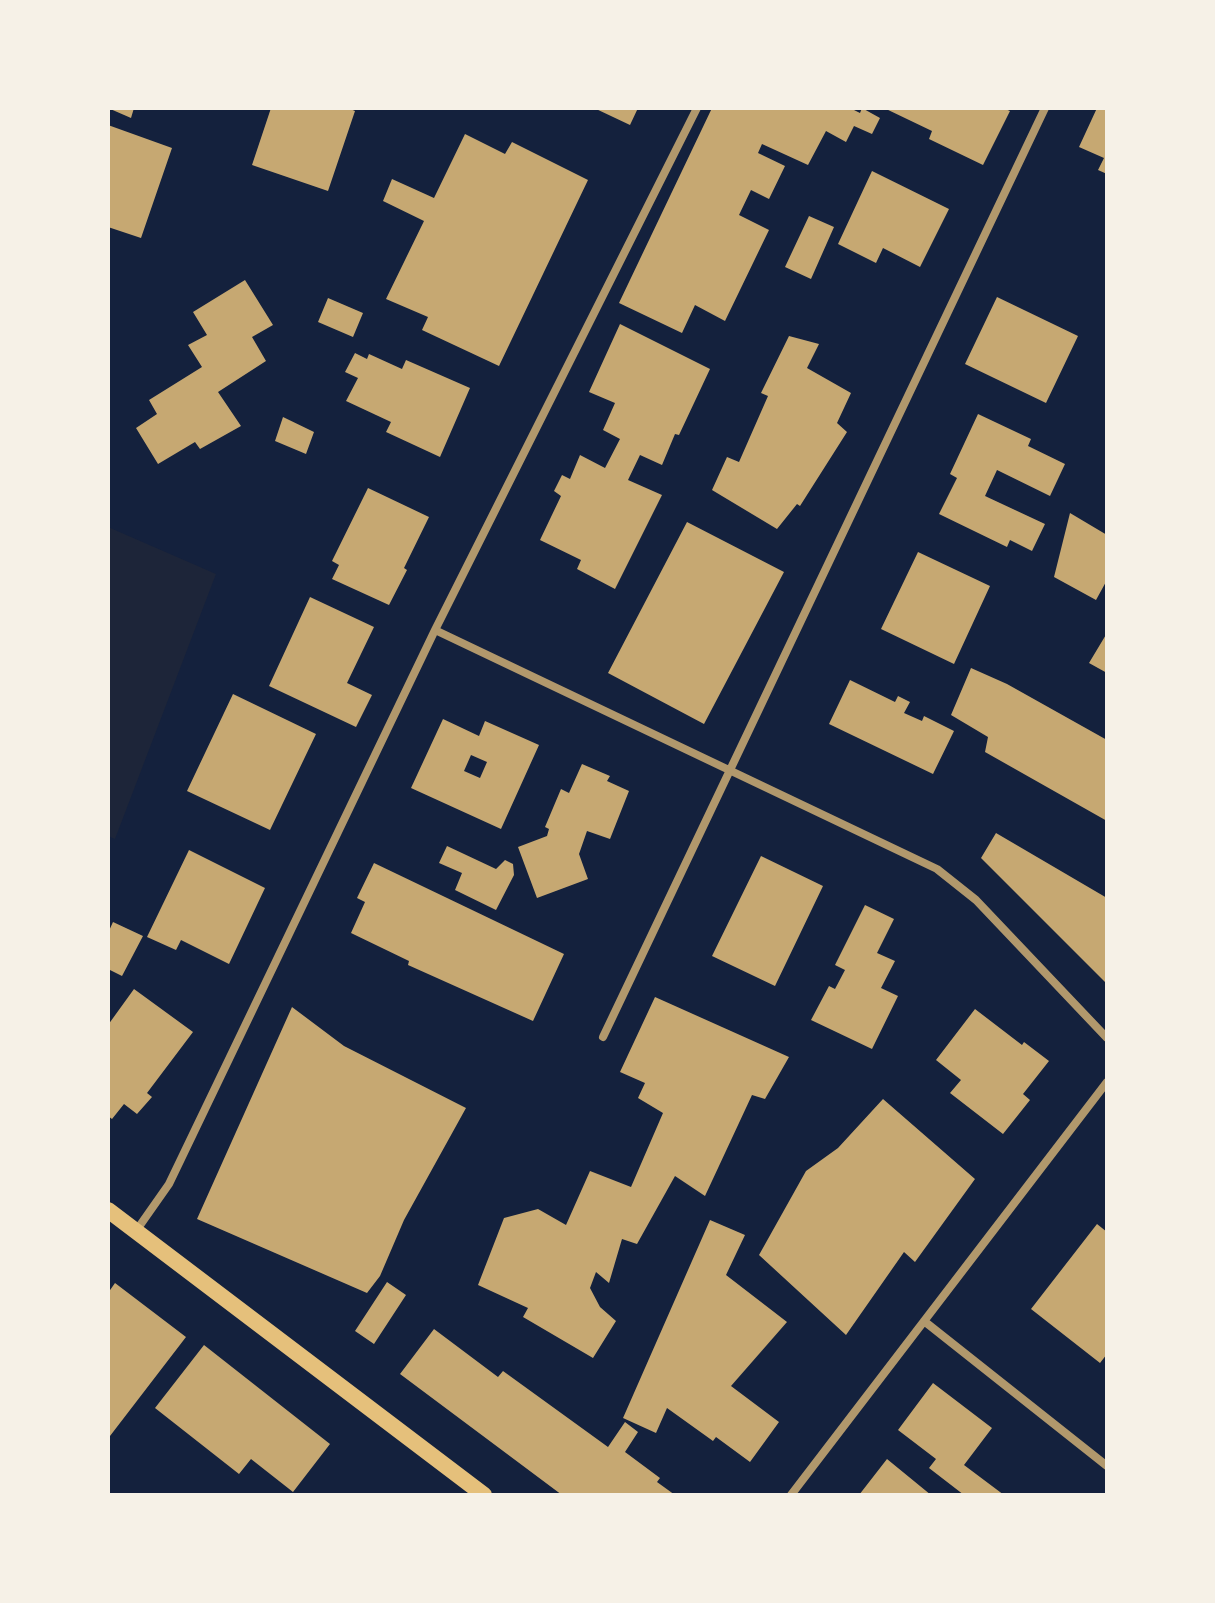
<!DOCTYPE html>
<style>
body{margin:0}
#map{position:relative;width:1215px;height:1603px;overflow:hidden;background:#14213d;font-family:Quicksand,sans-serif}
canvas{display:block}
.frame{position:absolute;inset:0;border:110px solid #f6f1e7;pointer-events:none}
</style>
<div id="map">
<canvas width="1215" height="1603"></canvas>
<div class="frame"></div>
</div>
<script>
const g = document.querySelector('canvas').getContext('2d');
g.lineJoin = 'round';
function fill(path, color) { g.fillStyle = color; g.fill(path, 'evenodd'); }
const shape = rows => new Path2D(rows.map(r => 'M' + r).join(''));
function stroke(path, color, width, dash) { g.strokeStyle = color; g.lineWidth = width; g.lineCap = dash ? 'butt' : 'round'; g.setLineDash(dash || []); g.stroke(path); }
fill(shape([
 [108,527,216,574,115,839,108,836]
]), '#1d2539');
fill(shape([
 [108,108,134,108,131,118],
 [271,108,348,108,355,111,328,191,252,165],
 [594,108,638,108,630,125],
 [712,108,850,108,860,113,862,108,880,118,872,134,854,126,846,142,826,131,808,165,762,144,758,153,785,166,769,199,751,190,739,215,769,230,725,321,695,305,682,333,619,303],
 [884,108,1003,108,1010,111,983,165,929,139,932,131],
 [1097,108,1107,108,1107,174,1098,170,1104,158,1079,147],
 [108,125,172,148,141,238,108,227],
 [465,134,505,154,512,142,588,180,499,366,422,330,428,317,386,299,424,221,383,201,392,179,434,198],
 [872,171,949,209,920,267,883,248,876,263,838,244],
 [809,216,834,227,811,279,785,267],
 [245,280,273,325,252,337,266,361,218,392,241,426,200,449,195,442,158,464,136,428,157,414,149,400,202,367,188,345,207,335,193,312],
 [997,297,1078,336,1046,403,965,364],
 [328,298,363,313,353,337,318,322],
 [620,324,710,369,679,435,675,434,662,465,640,455,628,480,662,495,615,589,577,569,581,560,540,540,561,496,554,491,562,475,570,479,580,455,605,468,620,439,603,430,615,403,589,392],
 [789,336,819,344,807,368,851,393,837,423,847,432,800,506,797,504,777,529,712,490,727,457,739,462,768,396,761,393],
 [355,353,367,359,369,354,402,369,406,360,470,388,440,457,386,432,391,422,346,401,358,378,345,372],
 [978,414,1031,439,1028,446,1065,464,1050,496,997,470,985,496,1045,524,1032,551,1010,540,1007,547,939,514,957,478,950,474],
 [283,417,314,432,306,454,275,441],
 [368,488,429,517,404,568,407,570,389,605,332,579,339,565,332,561],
 [1070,513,1107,535,1107,580,1096,600,1054,577],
 [687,522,784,572,704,724,608,673],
 [918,552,990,586,954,664,881,629],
 [310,597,374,627,347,683,372,695,356,727,269,686],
 [1107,633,1107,673,1089,663],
 [971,668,1007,684,1107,740,1107,821,985,752,988,737,951,715],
 [850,680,895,702,898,696,910,702,904,713,922,721,924,716,954,731,933,774,829,724],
 [233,694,316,734,270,830,187,791],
 [443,719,479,736,485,721,539,745,501,829,411,788],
 [471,755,487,762,480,778,464,771],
 [582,764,610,776,607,781,629,791,610,839,587,831,579,854,588,879,537,898,518,847,547,836,549,829,545,827,561,789,569,793],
 [996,833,1107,898,1107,984,981,858],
 [447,846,496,869,505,860,513,864,514,875,496,910,455,890,462,873,439,863],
 [189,850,265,888,229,964,181,940,176,950,147,937],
 [761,856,823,886,775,986,712,956],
 [374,863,564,954,533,1021,408,965,409,961,351,933,365,902,357,898],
 [865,905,894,919,877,953,895,961,881,988,898,996,872,1049,811,1020,829,986,835,989,845,970,835,965],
 [113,922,143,936,122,976,108,969,108,933],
 [134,989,193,1032,147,1093,152,1097,137,1114,124,1104,112,1119,108,1116,108,1025],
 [655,997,789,1057,765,1099,752,1095,705,1196,675,1176,637,1244,622,1239,609,1283,596,1272,590,1288,600,1307,616,1321,593,1358,523,1317,528,1308,478,1285,504,1218,538,1209,566,1225,590,1171,631,1187,663,1113,638,1098,645,1083,620,1072],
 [292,1007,344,1046,466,1108,404,1220,380,1276,367,1293,197,1219],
 [975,1009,1022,1045,1024,1042,1049,1061,1023,1094,1030,1100,1003,1134,950,1093,961,1080,936,1060],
 [883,1099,975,1179,915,1262,904,1252,846,1335,759,1255,806,1171,838,1148],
 [710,1220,745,1235,726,1275,787,1322,731,1386,779,1422,750,1462,716,1437,713,1441,667,1408,656,1433,623,1418],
 [1097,1224,1107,1232,1107,1354,1100,1363,1031,1309],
 [387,1282,406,1295,374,1344,355,1331],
 [115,1283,186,1337,110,1436,108,1435,108,1293],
 [434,1329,498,1377,503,1371,608,1447,625,1422,638,1432,625,1452,660,1478,657,1482,675,1495,562,1495,400,1374],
 [204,1345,330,1444,293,1492,251,1459,239,1474,155,1408],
 [933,1383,992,1428,964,1465,1004,1495,964,1495,929,1468,936,1459,898,1430],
 [887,1459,931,1495,859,1495]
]), '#c6a872');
stroke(shape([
 [435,630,937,869,976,900,1107,1038],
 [603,1037,1045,108],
 [136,1231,169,1184,435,630,697,108],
 [924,1321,1107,1466],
 [791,1495,1107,1082]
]), '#b1986c', 8);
stroke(shape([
 [108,1210,484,1495]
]), '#e5c07b', 16);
</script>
